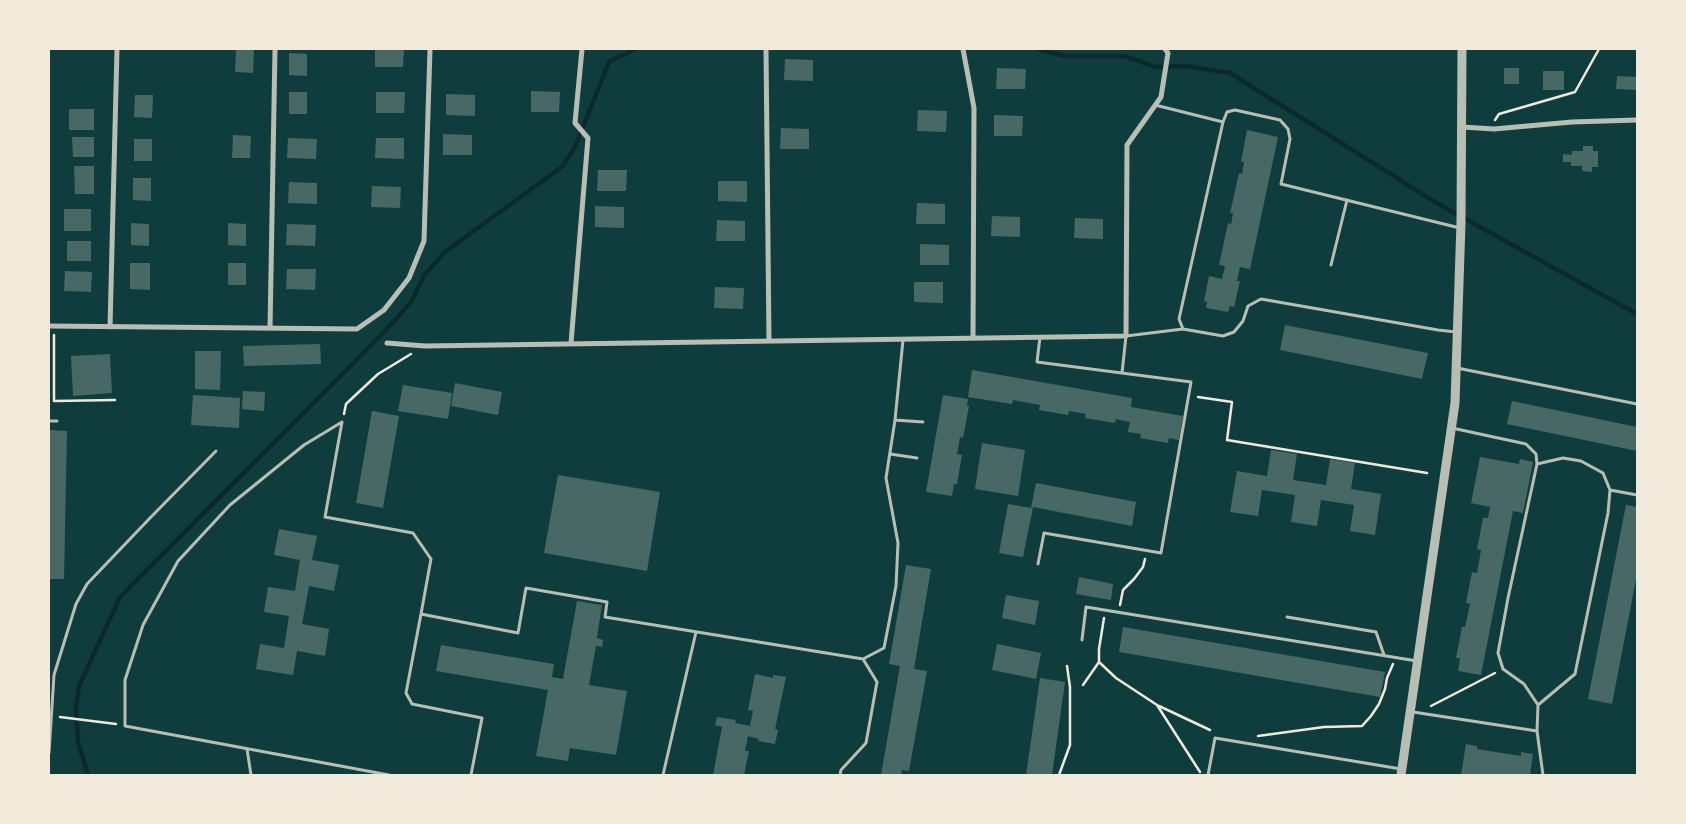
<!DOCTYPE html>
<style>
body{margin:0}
#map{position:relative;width:1686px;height:824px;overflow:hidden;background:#0f3d3e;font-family:Merriweather,serif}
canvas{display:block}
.frame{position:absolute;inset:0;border:50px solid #f1e9da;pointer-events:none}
</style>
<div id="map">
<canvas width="1686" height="824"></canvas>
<div class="frame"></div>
</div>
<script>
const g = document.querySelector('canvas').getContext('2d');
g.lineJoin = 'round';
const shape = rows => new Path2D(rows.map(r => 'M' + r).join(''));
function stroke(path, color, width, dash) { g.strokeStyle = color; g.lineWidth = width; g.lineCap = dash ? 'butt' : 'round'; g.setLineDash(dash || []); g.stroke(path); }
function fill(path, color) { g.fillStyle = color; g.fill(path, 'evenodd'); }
stroke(shape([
 [1038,49,1064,56,1124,56,1156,67,1185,66,1230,73,1435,202,1637,314],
 [88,775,78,742,76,707,79,686,120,597,388,328,411,302,425,274,445,252,563,166,575,147,609,62,635,49]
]), '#0a2a2b', 4.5);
fill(shape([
 [375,49,404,49,403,67,375,67],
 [236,50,254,50,253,73,235,72],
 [289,53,307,54,307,76,289,75],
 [785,59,813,60,813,81,784,80],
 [997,68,1026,69,1025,89,996,89],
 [1504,68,1519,68,1519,84,1504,84],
 [1543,71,1564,71,1564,90,1543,90],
 [1617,76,1637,77,1637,90,1616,89],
 [531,91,560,92,559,112,531,112],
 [289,92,307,92,307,114,289,114],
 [376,92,405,92,404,113,376,113],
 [446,94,475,95,475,116,446,115],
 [135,95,153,95,152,118,134,117],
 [69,109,94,109,94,130,69,130],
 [918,110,947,111,946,132,917,131],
 [994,115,1023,116,1022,136,994,136],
 [781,128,809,129,809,149,780,149],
 [1247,130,1278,137,1250,269,1240,267,1237,281,1240,281,1234,307,1230,306,1228,312,1206,308,1207,302,1204,301,1209,276,1222,279,1225,266,1219,265,1228,223,1231,224,1232,219,1233,213,1230,213,1239,173,1242,174,1244,162,1241,162],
 [443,134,472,135,472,155,443,155],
 [233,135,251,136,250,158,232,158],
 [72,137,94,137,94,157,73,157],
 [288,138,317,139,316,159,287,158],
 [376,138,404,138,404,159,375,158],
 [134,139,152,139,152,161,134,161],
 [1583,146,1593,146,1593,151,1598,151,1598,167,1592,167,1592,172,1582,171,1582,166,1571,166,1571,162,1563,162,1563,154,1572,155,1572,151,1583,151],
 [74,166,94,166,94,194,75,194],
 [598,170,627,170,626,191,597,191],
 [133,178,151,178,151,201,133,200],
 [718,181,747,181,747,202,718,201],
 [289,182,317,183,317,204,288,203],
 [372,186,401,187,400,208,371,207],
 [917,203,945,204,945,224,916,224],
 [595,206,624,207,624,228,595,227],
 [64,209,91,209,91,231,64,231],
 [992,216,1020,217,1020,237,991,236],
 [1075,218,1103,219,1103,239,1074,238],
 [717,220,745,221,745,241,716,241],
 [131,223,149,224,149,246,131,245],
 [228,223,246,224,246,246,228,245],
 [287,224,316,225,315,246,286,245],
 [67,241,91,241,91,261,67,261],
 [920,244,949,245,949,265,920,265],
 [130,263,150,263,150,290,130,289],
 [228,263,246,263,246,285,228,285],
 [287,269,316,269,315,290,286,289],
 [65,271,92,272,91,292,64,291],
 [914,282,943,282,943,303,914,302],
 [715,287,744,288,743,309,714,308],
 [1285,325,1428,353,1422,379,1280,350],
 [320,344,321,364,244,366,243,346],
 [195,351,221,351,220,390,195,389],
 [110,354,112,393,73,396,71,356],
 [972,370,1132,398,1131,407,1183,416,1179,440,1169,438,1168,443,1140,438,1141,434,1128,432,1130,422,1116,419,1115,423,1085,418,1086,414,1069,411,1068,415,1039,410,1040,405,1013,400,1012,404,968,397],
 [455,383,502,392,498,415,451,406],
 [403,385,452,393,448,419,398,411],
 [243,391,265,392,264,411,242,409],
 [193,395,240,398,239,428,191,425],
 [943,395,968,399,967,406,969,406,963,438,960,437,957,454,962,455,957,484,954,484,952,496,926,492],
 [1512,401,1637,427,1637,451,1507,424],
 [372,411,399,416,383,508,356,503],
 [49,430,67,431,64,579,49,579],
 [982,443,1025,450,1018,496,975,489],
 [1271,450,1297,454,1293,480,1326,485,1330,459,1355,463,1351,489,1381,494,1375,535,1350,531,1354,505,1321,500,1317,526,1291,522,1295,495,1262,490,1258,516,1230,512,1237,471,1267,476],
 [1480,457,1519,464,1520,459,1533,462,1523,513,1513,511,1481,675,1458,671,1460,658,1456,658,1462,627,1465,627,1470,604,1466,603,1472,572,1477,573,1481,550,1477,549,1483,518,1488,518,1490,507,1471,503],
 [558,475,660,492,647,571,544,553],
 [1036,483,1136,502,1132,526,1033,507,1023,557,999,553,1008,504,1031,508],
 [1626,505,1637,507,1637,574,1612,704,1588,699],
 [279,529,317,536,312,560,339,565,334,591,309,586,302,624,329,629,325,656,297,651,293,675,256,669,260,644,284,648,289,616,264,612,268,587,295,591,300,560,274,555],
 [906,565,931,569,914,669,927,671,909,771,902,770,901,775,881,775,900,666,889,664],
 [1079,577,1113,584,1111,600,1076,594],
 [1006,595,1039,601,1035,625,1002,618],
 [577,601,602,605,597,638,603,640,602,647,596,646,589,685,627,691,616,755,570,748,568,761,536,756,548,690,436,671,441,645,554,664,552,677,563,679],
 [1123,627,1385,672,1380,697,1119,652],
 [997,644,1041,653,1036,679,992,670],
 [755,674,773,678,773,675,786,677,775,729,778,730,775,744,758,741,759,739,748,736,745,751,749,751,744,775,713,775,722,727,715,725,717,717,736,720,735,723,750,726,753,711,748,710],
 [1040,678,1065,682,1052,775,1026,775],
 [1466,744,1477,746,1477,749,1521,756,1521,752,1533,754,1530,775,1461,775]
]), '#486865');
stroke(shape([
 [1495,120,1499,114,1575,92,1599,49],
 [54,335,54,401,115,400],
 [1198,397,1232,402,1227,440,1427,473],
 [344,414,346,404,378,374,411,354],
 [1120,605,1123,590,1134,579,1143,567,1145,559],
 [1104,618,1099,649,1099,662,1116,678,1157,705,1200,772],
 [1083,685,1099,662],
 [1159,706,1210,730],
 [1431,706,1495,673],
 [60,717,116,724],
 [1258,736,1324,727,1362,726,1371,716,1379,704,1385,689,1387,678,1393,664],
 [1059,775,1070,745,1070,687,1067,666]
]), '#f1e9da', 2.5);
stroke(shape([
 [1155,105,1223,122,1227,112,1235,110,1280,120,1288,129,1290,139,1281,184,1460,228],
 [1223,122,1179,319,1183,329,1223,336,1234,332,1243,321,1248,306,1261,299,1438,330,1456,332],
 [1331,265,1347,200],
 [1457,368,1637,404],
 [1122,373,1126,336,1183,329],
 [895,420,923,422],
 [49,421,57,421],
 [342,422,325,517,413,533,431,559,421,614,518,633,526,588,607,602,605,617,863,659,877,682,866,743,841,770,840,775],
 [342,422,304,445,230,505,178,561,143,625,125,680,125,726,389,775],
 [1452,428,1526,444,1536,454,1537,464,1508,598,1498,653,1503,669,1524,684,1538,705,1575,674,1608,513,1610,490,1603,473,1581,461,1563,458,1537,464],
 [890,454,917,458],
 [1610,490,1637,495],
 [1038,564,1044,533,1161,553,1191,382,1037,362,1040,337],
 [421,614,406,693,412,704,482,718,471,775],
 [1287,617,1376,632,1384,655],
 [1082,640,1086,607,1417,661],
 [863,659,884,648,896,586,898,543,886,478,895,420,903,340],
 [1413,712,1537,731,1538,705],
 [1537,731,1543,775],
 [247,749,251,775],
 [49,753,54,675,76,604,87,584,150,518,216,451],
 [663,775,696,632],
 [1208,775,1215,738,1401,769]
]), '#b8beb3', 3);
stroke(shape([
 [766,49,769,341],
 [963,49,974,108,973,338],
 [1462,127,1494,129,1572,122,1637,120],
 [49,326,357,329,384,310,409,278,424,241,430,49],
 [110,327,117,49],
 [270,328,275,49],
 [387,343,425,346,1126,336,1127,145,1161,97,1168,53,1165,49],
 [571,343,588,138,575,123,582,49]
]), '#b8beb3', 5);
stroke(shape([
 [1401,775,1455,403,1461,223,1462,49]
]), '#b8beb3', 9);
</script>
